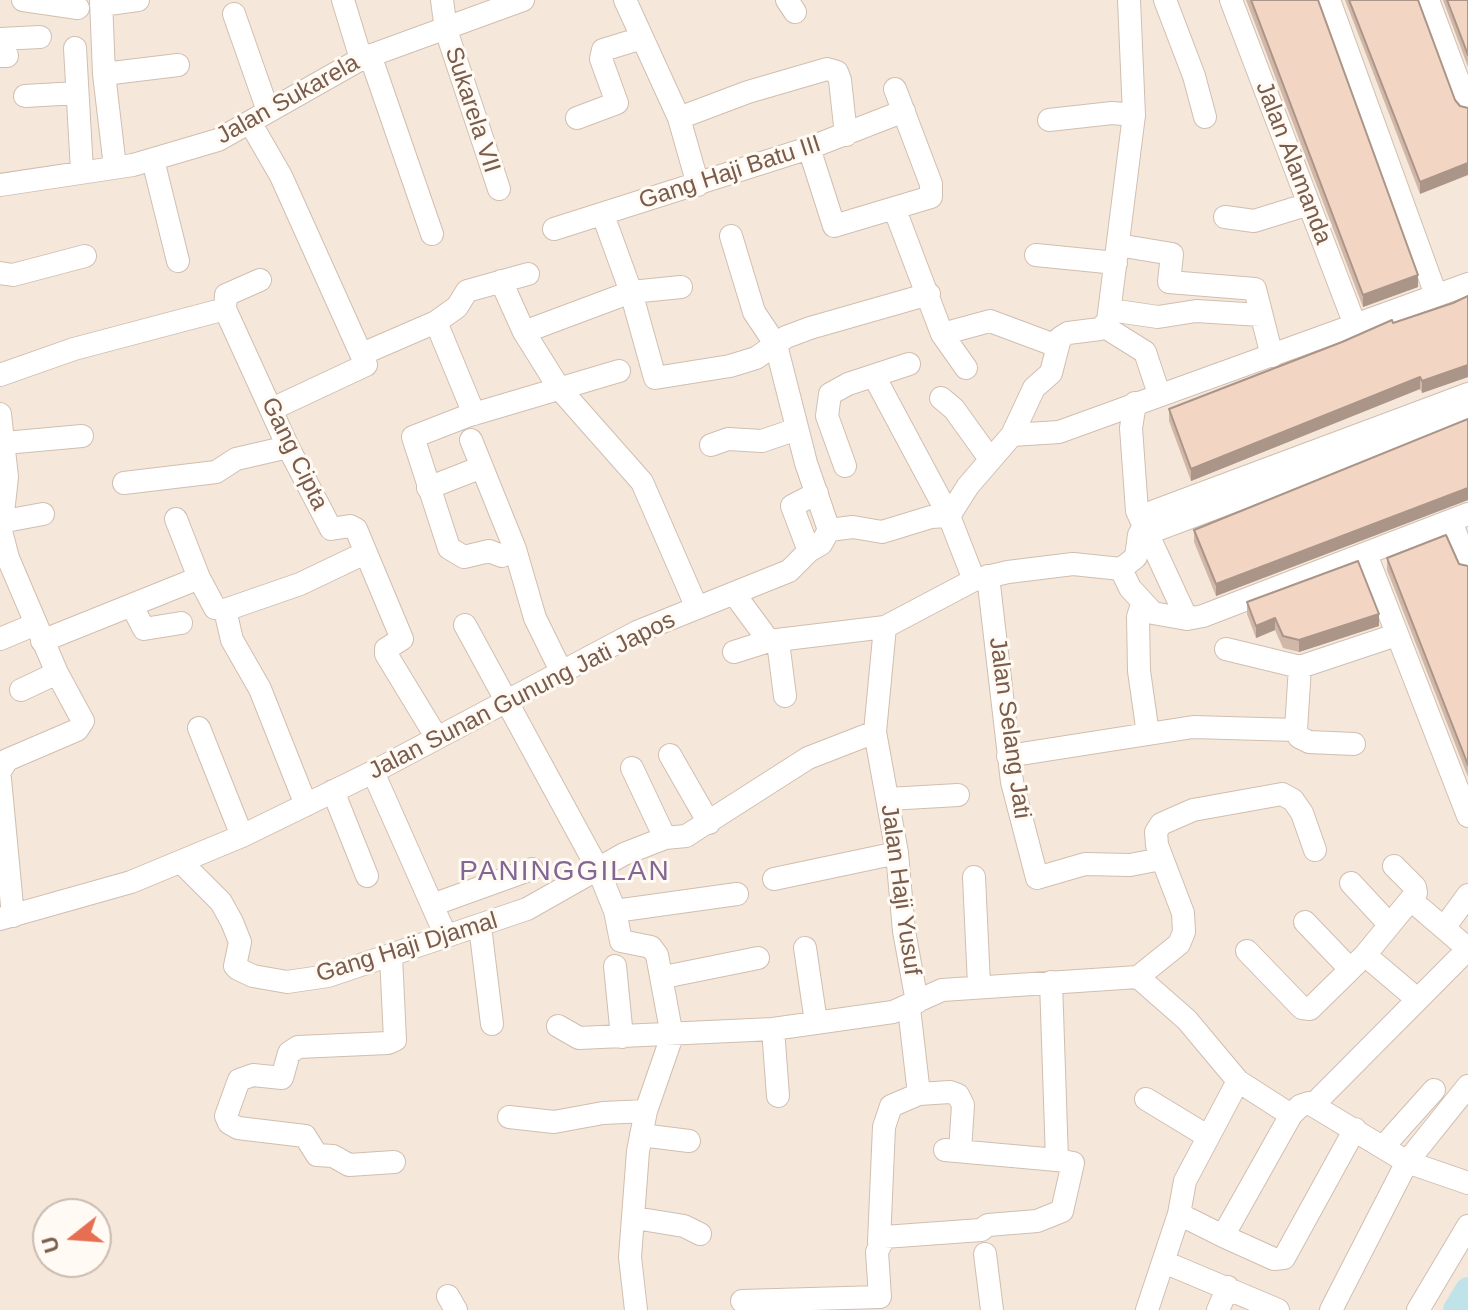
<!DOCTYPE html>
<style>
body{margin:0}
#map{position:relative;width:1468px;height:1310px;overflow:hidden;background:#fdf6ec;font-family:Helvetica,sans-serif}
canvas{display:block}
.north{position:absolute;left:32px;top:1198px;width:80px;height:80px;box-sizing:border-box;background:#fffaf3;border:2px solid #cabbb1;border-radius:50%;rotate:253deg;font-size:22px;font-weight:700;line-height:32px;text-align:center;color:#7a5c4d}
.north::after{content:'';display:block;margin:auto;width:28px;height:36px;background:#e76f51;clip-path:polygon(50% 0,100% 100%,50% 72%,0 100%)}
</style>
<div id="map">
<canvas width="1468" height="1310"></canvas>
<div class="north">U</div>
</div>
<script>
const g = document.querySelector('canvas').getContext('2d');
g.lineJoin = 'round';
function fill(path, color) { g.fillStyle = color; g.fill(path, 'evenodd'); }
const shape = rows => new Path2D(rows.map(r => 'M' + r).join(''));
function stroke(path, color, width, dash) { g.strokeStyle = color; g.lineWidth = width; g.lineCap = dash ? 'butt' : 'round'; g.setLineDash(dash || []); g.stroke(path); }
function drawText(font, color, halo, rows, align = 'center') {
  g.font = font + ' Helvetica,sans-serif'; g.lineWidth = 6; g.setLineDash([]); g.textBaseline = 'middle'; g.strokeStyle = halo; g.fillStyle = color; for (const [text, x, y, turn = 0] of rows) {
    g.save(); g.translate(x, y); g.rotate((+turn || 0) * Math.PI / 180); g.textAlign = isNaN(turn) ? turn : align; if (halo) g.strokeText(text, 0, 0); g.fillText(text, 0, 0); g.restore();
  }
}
fill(shape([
 [0,0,1468,0,1468,1310,0,1310],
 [48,1214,96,1214,96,1262,48,1262]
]), '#f5e8da');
stroke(shape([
 [1456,1310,1468,1290]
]), '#bfe3e8', 26);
const minor = shape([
 [23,0,78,8],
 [101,0,104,74,115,167],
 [343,0,361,59],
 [442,0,446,30,499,189],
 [625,0,679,118,698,185],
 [787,0,795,12],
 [1165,0,1194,76,1205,117],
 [1231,0,1355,325],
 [1329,0,1436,295],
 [1428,0,1468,107],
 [101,5,138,0],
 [234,14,268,111],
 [0,39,40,37],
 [75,48,82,171],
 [370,55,432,234],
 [0,56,7,56],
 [104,74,178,65],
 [25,96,77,93],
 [577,118,617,103,601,59,603,50,642,38],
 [679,118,748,92,827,69,837,72,840,80,846,135],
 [1049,120,1112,113,1134,115],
 [251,124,281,176,366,365,272,409],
 [809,148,834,226,931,197,931,184,895,89],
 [153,160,178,261],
 [0,185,133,165,218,140,361,59,523,0],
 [895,210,942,334,966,368],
 [603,215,631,292,655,378,730,366,756,358,786,337,810,328,929,294],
 [1225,217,1254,221,1309,204],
 [554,229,809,148,904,111],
 [731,236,754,312,776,345,806,463,829,530],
 [1118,245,1172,254,1169,282,1255,289,1272,356],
 [1036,255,1116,263],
 [0,273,13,275,85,256],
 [260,280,226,295,225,309,288,447,331,529,350,526,356,529,402,639,386,649,386,654,437,738],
 [501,281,524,332,559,388,642,482,697,608],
 [1110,310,1158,317,1196,311,1261,315],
 [436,322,474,414],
 [1105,327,1145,352,1159,394],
 [524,332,631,292,681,287],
 [942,334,990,321,1057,346],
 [362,354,436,322,457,307,467,291,528,274],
 [0,375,74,349,225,309],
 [874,376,949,516,974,580],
 [941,398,954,409,990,459],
 [1135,403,1131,428,1137,511,1187,619],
 [0,414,7,477,1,531,8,558,57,673,83,721,77,730,7,760,0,771],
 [1012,435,1059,432,1468,284],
 [471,440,515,549,535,618,562,673],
 [5,443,82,436],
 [711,445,728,439,762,441,797,429],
 [845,466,827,416,830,394,848,384,909,364],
 [124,483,216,472,236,459,288,447],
 [428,488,482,467],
 [949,516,968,486,1012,435,1034,388,1051,373,1060,338,1068,333,1100,329,1108,321,1134,115,1129,0],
 [176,519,199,578,215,608,225,610,232,640,260,689,306,805],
 [1451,521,1468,566],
 [0,522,43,514],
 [1143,526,1159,529,1468,413],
 [829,530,853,527,882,532,931,517,949,516],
 [515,549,502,556,489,551,464,557,449,548,413,437,467,416,619,371],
 [809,551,792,506,817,493],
 [1366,554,1468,816],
 [1121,569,1130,588,1153,613,1187,619,1203,616,1468,514],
 [988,576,1012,782,1037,878,1085,864,1130,865,1161,859],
 [735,595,769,641],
 [1142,604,1138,617,1139,671,1148,734],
 [132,606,144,629,181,623],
 [225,610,300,584,365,553],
 [465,625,598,869,615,911,621,941,651,947,657,955,672,1036],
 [885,627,875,732,897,853,904,931,917,1002],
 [0,639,36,624],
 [42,641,199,578],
 [778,642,785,696],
 [1226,649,1300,667,1396,635],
 [734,652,769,641,885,627,974,580,1008,572,1073,564,1121,569,1136,557,1139,535,1152,512,1468,394],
 [1300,667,1296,730,1299,737,1309,742,1354,744],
 [21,690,57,673],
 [199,728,242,836],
 [670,755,709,823],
 [1008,756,1193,727,1296,730],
 [632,768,665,838],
 [373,772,445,934],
 [0,779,13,916],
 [333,791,367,876],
 [888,799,958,795],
 [182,863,221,902,232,922,240,942,235,966,238,969,253,976,287,982,328,976,527,909,624,854,665,838,686,836,808,758,875,732],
 [1394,866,1415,887,1416,893,1365,955,1417,999],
 [974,877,979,985],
 [774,879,897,853],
 [1351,883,1389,924],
 [1411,900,1467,948],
 [432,905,532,869],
 [615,911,737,894],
 [0,919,131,882,242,836,373,772,637,632,789,571,809,551,821,544,829,530],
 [1305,922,1350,969],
 [480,926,492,1024],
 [1444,928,1468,895],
 [805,948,816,1022],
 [1247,951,1302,1008,1310,1009,1365,955],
 [391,956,395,1040,388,1043,298,1047,289,1053,282,1078,253,1075,239,1080,226,1116,229,1123,238,1128,305,1136,317,1155,333,1156,349,1165,394,1162],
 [615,966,622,1037],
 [664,977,758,958],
 [1138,977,1179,944,1184,932,1183,913,1157,845,1156,832,1161,824,1193,810,1282,794,1293,800,1302,813,1315,850],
 [909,1008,919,1094],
 [558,1026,579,1038,773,1029,893,1012,942,990,1138,977,1187,1020,1238,1081,1291,1115],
 [773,1029,778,1096],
 [1146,1099,1207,1136],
 [1314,1104,1468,949],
 [509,1117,554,1122,603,1113,646,1111],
 [641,1135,689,1141],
 [1383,1147,1434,1090],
 [945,1150,1057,1160],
 [1179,1214,1223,1236,1291,1115,1300,1106,1309,1103,1407,1162,1468,1183],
 [635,1218,684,1226,700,1234],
 [1223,1236,1274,1259,1284,1258,1355,1129],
 [879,1242,884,1127,891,1106,919,1094,950,1092,958,1095,963,1105,960,1151],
 [985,1254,992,1310],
 [1164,1262,1278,1310],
 [448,1296,456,1310],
 [742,1301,880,1297,877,1252,884,1237,981,1230,988,1225,1037,1221,1062,1211,1073,1163,1057,1160,1051,982],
 [636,1310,630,1257,638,1151,646,1111,672,1036],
 [1147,1310,1179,1214,1185,1181,1238,1081],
 [1218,1310,1228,1287],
 [1331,1310,1407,1162,1468,1086],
 [1418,1310,1468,1226]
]);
stroke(minor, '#d1beb0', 24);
stroke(minor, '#fff', 22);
fill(shape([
 [1246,0,1318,0,1418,287,1363,307],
 [1345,0,1418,0,1455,100,1420,194],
 [1443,0,1468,0,1468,67],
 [1468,296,1468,377,1422,393,1420,389,1191,481,1169,421,1169,409,1393,323,1453,303],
 [1468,419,1468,500,1216,596,1194,542,1194,530],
 [1387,558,1459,564,1468,566,1468,777,1387,570],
 [1247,602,1379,626,1299,652,1283,648,1275,630,1256,638,1247,614]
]), '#d1b7a8');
fill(shape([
 [1468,163,1468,175,1420,194,1420,182],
 [1418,275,1418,287,1363,307,1363,295],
 [1468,365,1468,377,1422,393,1422,381],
 [1420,377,1420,389,1191,481,1191,469],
 [1468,488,1468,500,1216,596,1216,584],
 [1379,614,1379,626,1299,652,1299,640],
 [1275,618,1275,630,1256,638,1256,626]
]), '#aa9588');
const building = shape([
 [1251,0,1318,0,1418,275,1363,295,1251,0],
 [1349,0,1418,0,1455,100,1460,106,1468,108,1468,163,1420,182,1349,0],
 [1447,0,1468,0,1468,55,1447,0],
 [1468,296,1468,365,1422,381,1420,377,1191,469,1169,409,1342,342,1392,320,1393,323,1453,303,1468,296],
 [1468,419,1468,488,1216,584,1194,530,1468,419],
 [1446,535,1459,564,1468,566,1468,765,1387,558,1446,535],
 [1358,561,1379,614,1299,640,1283,636,1275,618,1256,626,1247,602,1358,561]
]);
fill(building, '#f3d5c3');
stroke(building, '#aa9588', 2);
drawText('24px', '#7a5c4d', '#fffaf3', [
 ["Jalan Sukarela",288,100,-29],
 ["Sukarela VII",472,110,72],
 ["Jalan Alamanda",1293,163,69],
 ["Gang Haji Batu III",730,173,-18],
 ["Gang Cipta",294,454,64],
 ["Jalan Sunan Gunung Jati Japos",522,696,-27],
 ["Jalan Selang Jati",1009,728,82],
 ["Jalan Haji Yusuf",900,890,82],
 ["Gang Haji Djamal",407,948,-17]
]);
g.letterSpacing = '2px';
drawText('28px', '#846695', '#fffaf3', [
 ["PANINGGILAN",565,872]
]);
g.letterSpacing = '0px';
</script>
